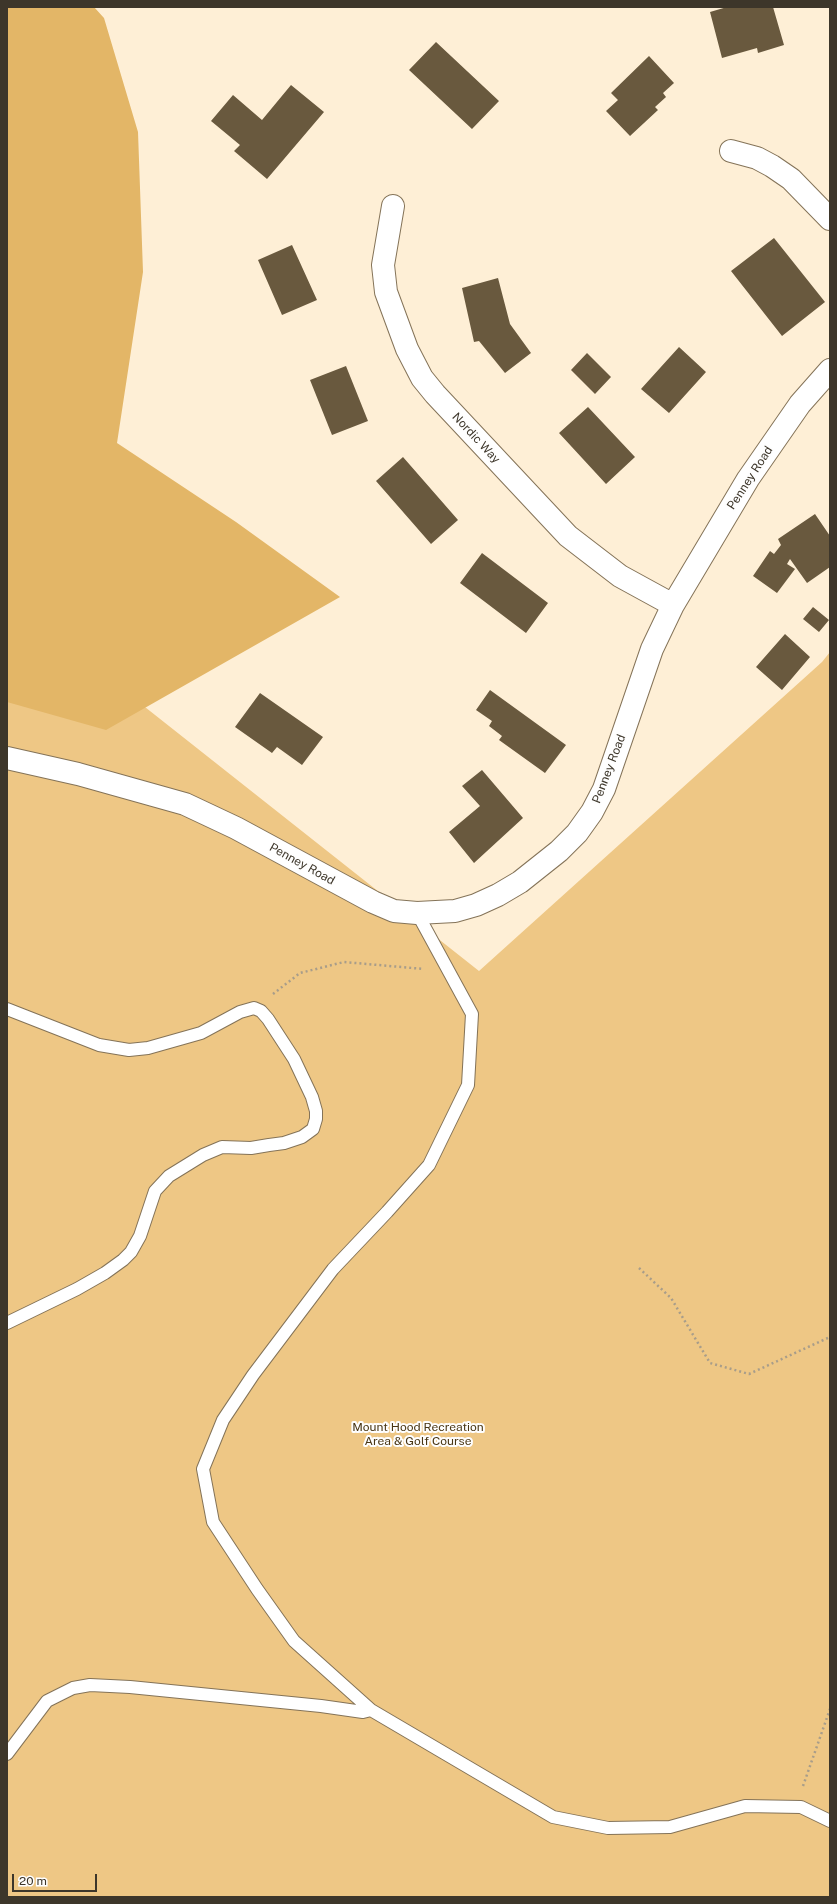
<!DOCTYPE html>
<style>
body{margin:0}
#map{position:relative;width:837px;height:1904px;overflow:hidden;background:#feefd6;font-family:"Public Sans",sans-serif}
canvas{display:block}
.frame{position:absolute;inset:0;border:8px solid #3d362a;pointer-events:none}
.scale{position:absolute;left:12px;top:1874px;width:85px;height:18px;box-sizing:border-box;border:2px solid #3d362a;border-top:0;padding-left:5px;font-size:12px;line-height:14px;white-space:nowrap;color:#3d362a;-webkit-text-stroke:3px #fefefe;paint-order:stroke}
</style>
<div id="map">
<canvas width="837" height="1904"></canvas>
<div class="frame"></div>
<div class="scale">20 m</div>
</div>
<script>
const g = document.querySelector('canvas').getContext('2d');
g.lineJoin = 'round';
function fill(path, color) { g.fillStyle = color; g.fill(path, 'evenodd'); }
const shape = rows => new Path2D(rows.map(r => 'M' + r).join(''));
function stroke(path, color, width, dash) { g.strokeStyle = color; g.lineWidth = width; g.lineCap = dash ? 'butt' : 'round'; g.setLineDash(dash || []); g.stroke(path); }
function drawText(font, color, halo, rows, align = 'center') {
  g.font = font + ' "Public Sans",sans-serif'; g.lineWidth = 4; g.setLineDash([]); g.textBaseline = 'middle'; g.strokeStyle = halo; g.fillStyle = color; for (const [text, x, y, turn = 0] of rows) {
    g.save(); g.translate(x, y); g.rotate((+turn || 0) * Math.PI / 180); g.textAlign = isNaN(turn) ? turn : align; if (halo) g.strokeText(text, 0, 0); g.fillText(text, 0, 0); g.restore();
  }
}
fill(shape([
 [7,598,479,971,822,662,830,652,830,1897,7,1897]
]), '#eec785');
fill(shape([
 [7,7,94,7,104,18,138,132,143,272,117,443,236,522,340,597,106,730,7,702]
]), '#e3b667');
fill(shape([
 [727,7,773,7,784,45,758,53,757,48,722,58,710,12],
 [436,42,499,101,472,129,409,70],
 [649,56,674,83,663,93,666,97,655,107,658,110,630,136,606,111,618,100,611,93],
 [291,85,324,112,267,179,234,151,240,145,211,121,233,95,262,120],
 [774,238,825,302,782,336,731,271],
 [292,245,317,300,282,315,258,260],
 [498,278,510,324,531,353,505,373,479,341,474,342,462,288],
 [679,347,706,372,669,413,641,389],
 [587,353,611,377,595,394,571,370],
 [346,366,368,421,332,435,310,380],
 [588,407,635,457,606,484,559,433],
 [403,457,458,520,431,544,376,481],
 [815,514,830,536,830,567,807,583,790,559,787,564,795,569,777,593,753,576,770,551,774,554,781,545,778,539],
 [482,553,548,603,526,633,460,583],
 [813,607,829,620,819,632,803,619],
 [785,634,810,657,782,690,756,667],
 [490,690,566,745,545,773,499,740,502,736,489,726,492,721,476,710],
 [260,693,323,737,302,765,277,747,272,753,235,727],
 [482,770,523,818,474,863,449,832,480,806,462,786]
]), '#69593e');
const service = shape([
 [417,913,472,1014,468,1085,429,1165,387,1212,333,1269,253,1375,223,1420,203,1469,213,1522,257,1589,294,1641,371,1710,553,1817,608,1828,670,1827,745,1806,801,1807,830,1821],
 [7,1009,99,1045,129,1050,148,1048,201,1033,240,1012,254,1008,261,1011,268,1019,294,1059,312,1097,316,1111,316,1119,313,1129,302,1137,284,1143,269,1145,251,1148,222,1147,203,1155,169,1176,155,1191,140,1236,131,1252,123,1260,105,1273,77,1289,7,1323],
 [7,1754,47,1701,73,1688,90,1685,130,1687,321,1706,363,1712,371,1710]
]);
const minor = shape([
 [731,151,757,158,772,166,791,179,830,219],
 [393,206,383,265,386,292,407,349,422,378,435,394,568,536,620,576,673,605],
 [7,758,78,774,185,804,236,828,373,902,394,911,417,913,455,911,476,905,498,895,520,882,559,851,577,833,592,812,604,789,652,649,673,605,748,479,800,404,830,370]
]);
stroke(service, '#847358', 14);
stroke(minor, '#847358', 24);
stroke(shape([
 [273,994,300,973,344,962,424,969],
 [639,1268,671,1298,710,1363,749,1374,830,1337],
 [803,1786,830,1709]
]), '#a89d8a', 2.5, [2, 3]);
stroke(service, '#fff', 12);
stroke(minor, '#fff', 22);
drawText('12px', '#3d362a', '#fefefe', [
 ["Nordic Way",476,438,47],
 ["Penney Road",750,478,-57],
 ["Penney Road",609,769,-69],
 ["Penney Road",302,864,29]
]);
drawText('12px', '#493614', '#fefefe', [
 ["Mount Hood Recreation",418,1427],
 ["Area & Golf Course",418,1441]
]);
</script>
